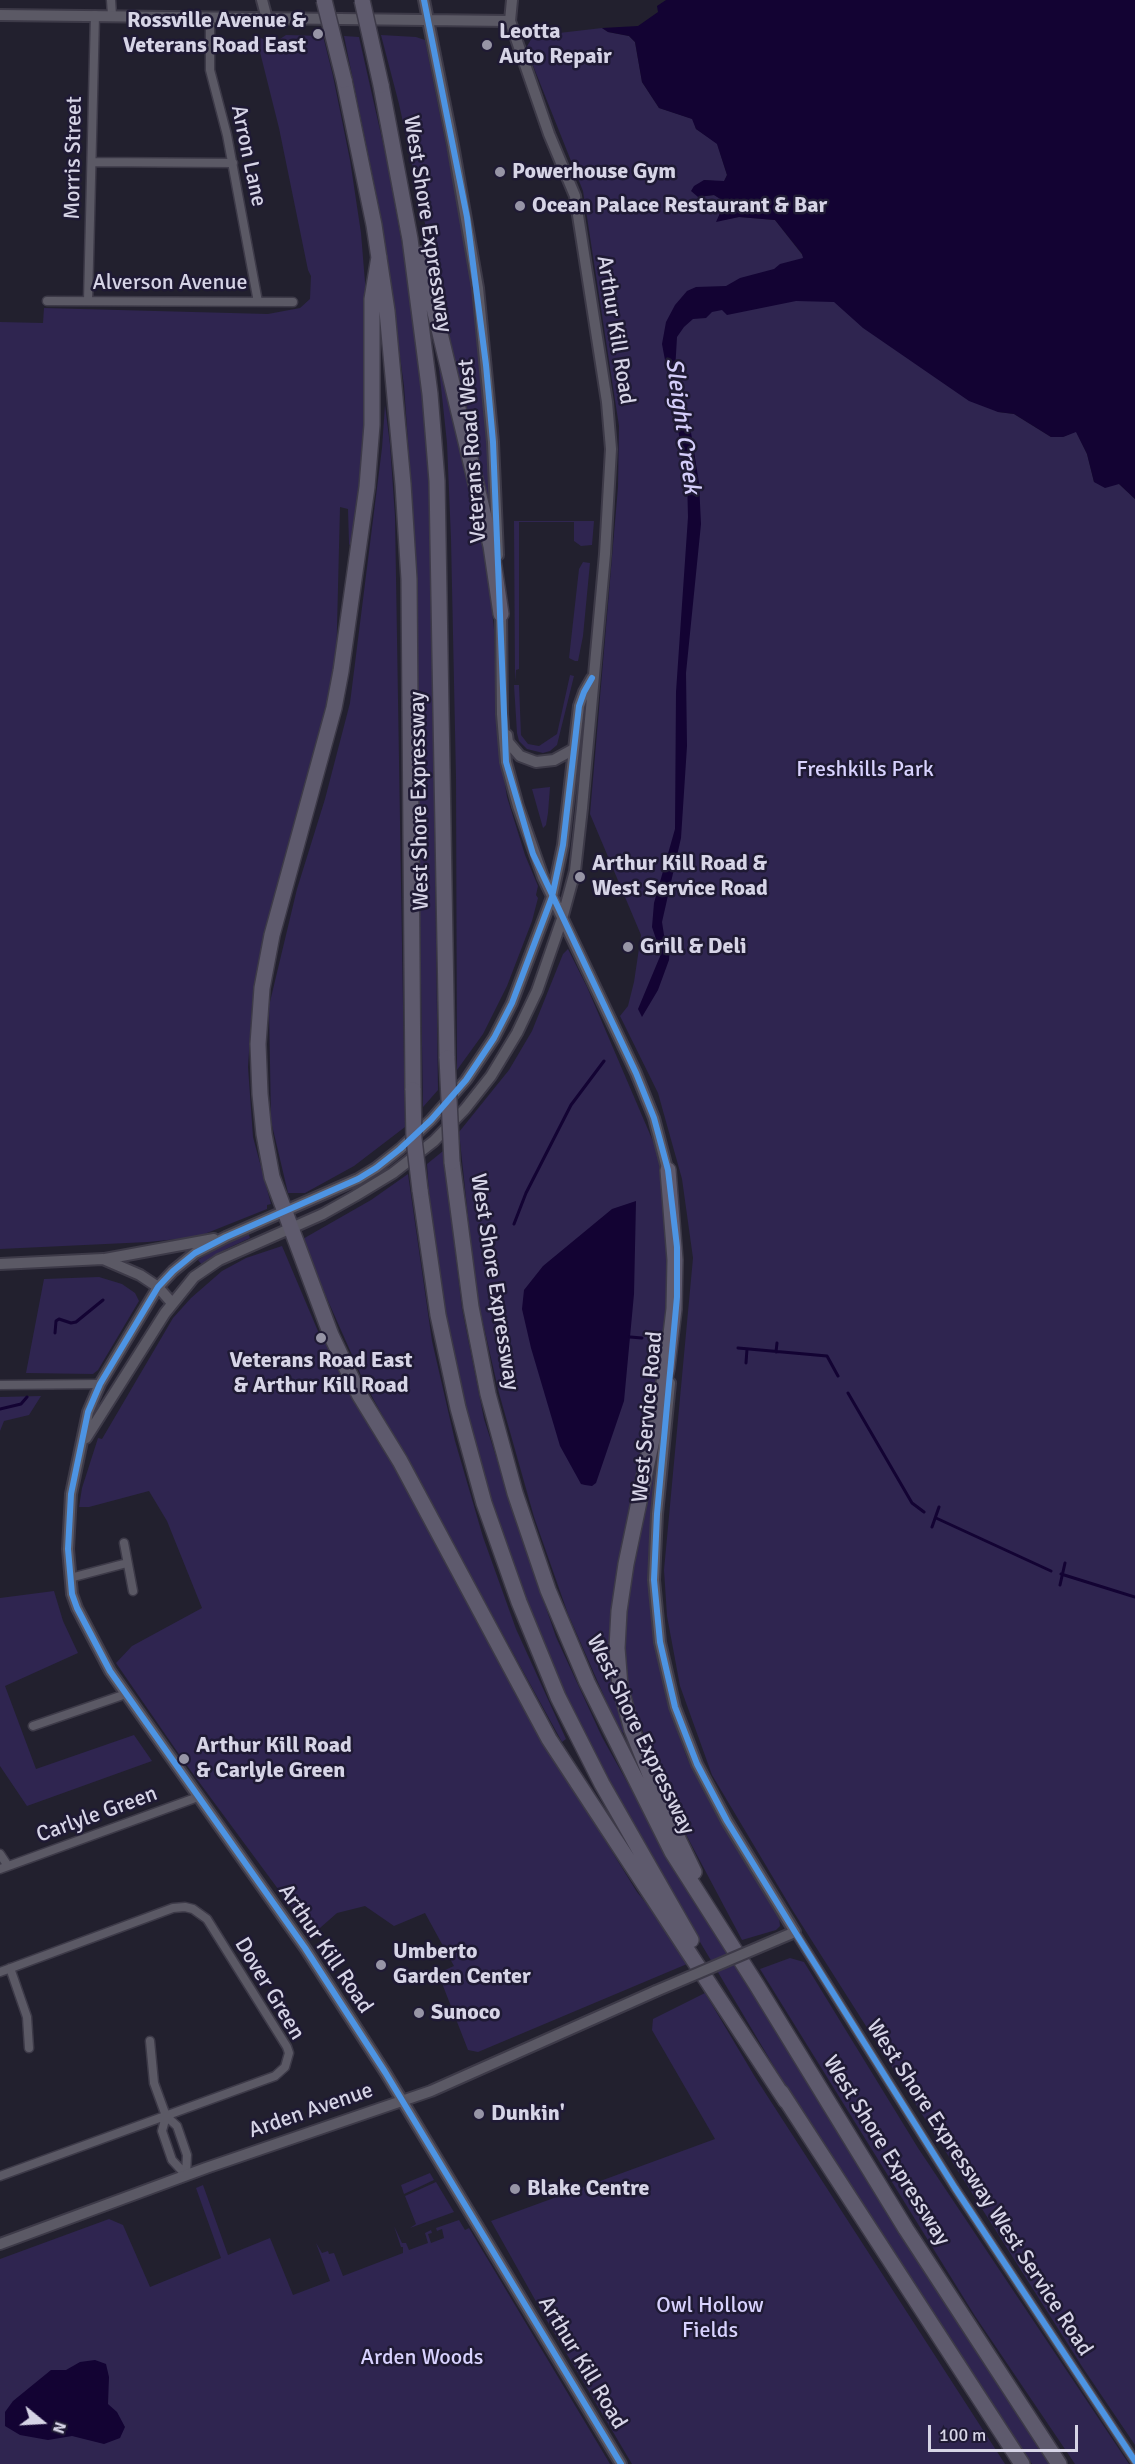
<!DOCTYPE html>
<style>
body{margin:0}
#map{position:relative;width:1135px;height:2464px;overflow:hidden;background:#22202e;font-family:Signika,sans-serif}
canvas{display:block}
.north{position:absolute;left:12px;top:2392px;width:60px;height:60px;-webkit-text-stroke:4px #1f1a34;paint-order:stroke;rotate:108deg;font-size:16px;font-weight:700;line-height:24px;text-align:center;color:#d6d4e6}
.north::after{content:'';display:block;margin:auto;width:21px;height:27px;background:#d6d4e6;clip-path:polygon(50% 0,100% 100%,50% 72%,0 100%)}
.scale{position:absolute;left:928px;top:2425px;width:150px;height:27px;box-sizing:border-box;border:3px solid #d6d4e6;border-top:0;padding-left:8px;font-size:18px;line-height:21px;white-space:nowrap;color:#d6d4e6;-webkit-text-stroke:4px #1f1a34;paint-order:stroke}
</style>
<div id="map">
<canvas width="1135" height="2464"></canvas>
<div class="north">N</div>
<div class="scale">100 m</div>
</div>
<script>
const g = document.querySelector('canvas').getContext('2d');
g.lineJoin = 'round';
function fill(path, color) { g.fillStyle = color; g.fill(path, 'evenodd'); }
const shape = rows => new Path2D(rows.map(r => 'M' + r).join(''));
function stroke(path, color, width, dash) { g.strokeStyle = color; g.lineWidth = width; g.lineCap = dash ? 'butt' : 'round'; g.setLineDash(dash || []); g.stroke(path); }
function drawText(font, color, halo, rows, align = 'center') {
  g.font = font + ' Signika,sans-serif'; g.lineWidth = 5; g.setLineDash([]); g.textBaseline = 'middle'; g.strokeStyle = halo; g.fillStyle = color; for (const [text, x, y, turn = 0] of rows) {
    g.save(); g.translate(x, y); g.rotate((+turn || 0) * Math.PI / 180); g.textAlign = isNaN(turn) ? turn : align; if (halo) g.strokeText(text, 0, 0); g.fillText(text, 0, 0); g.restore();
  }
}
fill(shape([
 [602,28,608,32,629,36,635,42,642,82,659,108,693,119,696,129,717,143,727,175,724,182,704,180,698,197,714,195,726,202,717,221,739,217,775,220,822,280,998,412,1014,414,1051,437,1063,437,1076,431,1087,454,1094,482,1119,484,1135,499,1135,2445,1083,2368,793,1911,712,1775,680,1686,667,1616,664,1570,693,1258,682,1179,658,1093,620,1016,628,1006,634,982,641,935,590,814,618,487,619,426,583,191,526,48,533,36],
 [286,35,323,36,333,76,350,160,361,233,368,319,368,410,355,553,349,544,348,509,340,507,336,668,323,733,263,945,252,1005,248,1067,253,1137,271,1204,267,1205,267,1209,197,1237,148,1242,0,1249,0,322,43,323,44,308,268,314,300,308,310,299,311,276,308,270,279,128,256,36,266,40,280,39],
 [381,35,416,37,425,40,462,225,478,318,492,513,488,514,399,104],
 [344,36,359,37,387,161,406,267,422,386,430,487,438,1090,423,1107,415,611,412,497,404,386,381,217],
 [434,321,485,549,494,629,497,733,507,797,525,855,538,886,536,895,538,898,532,921,507,986,483,1034,457,1070,456,778,451,539,447,443],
 [385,405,390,445,395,516,405,1127,354,1166,305,1193,288,1193,271,1121,269,1006,297,889,325,799,350,703,382,448],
 [514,521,594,521,592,545,581,546,574,541,574,522,519,522,519,669,516,670,515,682],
 [583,562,590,563,583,636,578,661,575,661,569,658,579,569],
 [570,675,574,676,557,745,550,751,543,753,527,749,519,741,517,733,514,685,519,685,521,735,528,744,539,746,557,734],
 [550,787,548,813,546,825,543,828,532,789],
 [568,949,587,987,658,1153,669,1252,665,1332,651,1429,614,1616,627,1731,623,1733,615,1721,568,1614,534,1517,499,1393,476,1292,459,1132,509,1070,532,1031,563,954],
 [443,1151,462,1309,484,1419,520,1532,556,1637,602,1737,647,1818,1054,2464,1032,2464,988,2398,788,2090,681,1910,586,1741,542,1644,502,1539,468,1420,443,1308,429,1193,427,1164],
 [408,1174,432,1341,455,1441,483,1537,516,1629,566,1739,562,1742,364,1382,301,1240,371,1200],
 [248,1232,250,1238,226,1249,202,1265,198,1260,222,1244],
 [282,1246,323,1343,328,1343,412,1493,525,1706,578,1797,637,1892,650,1908,687,1964,478,2052,468,2050,438,1973,454,1966,425,1913,394,1926,365,1906,337,1913,312,1935,185,1763,116,1663,132,1646,202,1608,167,1521,149,1491,89,1507,79,1507,82,1488,98,1438,102,1439,173,1318,191,1298,222,1271,246,1258],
 [99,1277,122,1284,135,1293,139,1301,98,1370,93,1374,26,1373,44,1279],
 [41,1396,29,1415,4,1421,0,1431,0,1397],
 [658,1461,648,1561,652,1628,667,1702,687,1758,717,1816,779,1917,780,1926,776,1930,742,1940,681,1825,635,1712,622,1667,623,1607,654,1462],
 [54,1591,63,1621,78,1653,5,1686,36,1769,134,1735,152,1761,27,1806,0,1766,0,1598],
 [790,1958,804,1962,918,2148,1129,2464,1075,2464,975,2316,760,1969],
 [705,1993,755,2077,1005,2464,632,2464,543,2314,491,2221,715,2139,652,2030,653,2019],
 [430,2173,434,2180,404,2194,401,2185],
 [436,2182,454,2212,410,2228,416,2224,405,2196],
 [203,2185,228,2255,270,2238,293,2295,330,2281,316,2243,322,2253,328,2251,329,2254,334,2253,343,2276,403,2253,403,2247,401,2247,394,2226,402,2243,406,2243,409,2250,428,2243,425,2233,431,2230,432,2233,428,2234,431,2243,444,2238,442,2229,437,2231,436,2228,459,2220,465,2230,469,2228,610,2464,0,2464,0,2259,109,2219,123,2225,150,2287,221,2258,196,2188]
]), '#2f2550');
fill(shape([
 [666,0,1135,0,1135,499,1119,484,1105,488,1094,482,1087,454,1076,432,1063,437,1051,437,1014,414,998,412,969,401,863,328,834,302,796,301,727,315,722,310,712,312,706,318,693,319,684,327,677,337,675,371,690,426,699,483,701,524,686,673,687,746,681,838,662,922,664,935,670,945,669,960,658,990,642,1017,638,1009,661,954,652,927,654,903,675,829,676,692,688,517,687,478,662,344,666,322,675,305,687,291,696,287,726,286,740,278,774,269,780,264,803,258,802,254,775,220,739,217,716,222,725,202,714,195,698,197,691,191,694,186,704,180,724,181,727,175,717,144,696,129,692,119,659,108,642,82,635,42,629,36,608,32,602,28,638,26,658,12,657,6],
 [636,1201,634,1294,624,1401,596,1483,592,1486,585,1485,581,1484,560,1446,531,1348,522,1309,524,1290,543,1266,612,1209],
 [95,2360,106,2364,109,2377,108,2404,117,2412,125,2427,120,2438,104,2444,72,2436,48,2440,20,2435,5,2426,5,2412,13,2401,51,2370,66,2370,80,2362]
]), '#130333');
stroke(shape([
 [514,1224,526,1193,571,1105,604,1061],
 [55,1333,56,1321,59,1319,71,1323,76,1322,103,1300],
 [630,1337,642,1338],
 [738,1348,827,1356,838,1376],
 [776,1352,777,1343],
 [746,1363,747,1349],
 [848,1393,912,1503,924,1512],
 [0,1409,21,1404,27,1397],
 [936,1518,1051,1571],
 [932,1527,939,1507],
 [1061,1574,1135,1597],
 [1060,1585,1065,1563]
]), '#130333', 3);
const minor = shape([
 [111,0,112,15],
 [210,18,210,70,227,135,258,302],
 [92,162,233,163],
 [47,301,293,302],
 [88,301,95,15],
 [0,1385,100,1384],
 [124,1543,133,1591],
 [70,1578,127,1563],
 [33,1726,126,1694],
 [0,1854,8,1866],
 [0,1869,198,1797],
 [795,1932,955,2188,1135,2461],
 [10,1968,27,2017,29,2048],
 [0,1972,173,1908,185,1907,193,1909,207,1919,287,2047,289,2053,285,2067,275,2076,0,2176],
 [150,2041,154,2083,166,2116,177,2126,187,2155,186,2175],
 [166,2116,162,2131,172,2160,186,2175]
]);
const tertiary = shape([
 [262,0,267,19],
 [424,0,453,145,478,288,493,442,498,555],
 [0,15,510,21],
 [501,609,502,714,506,762,518,806,543,877,636,1073,654,1118,669,1176],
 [592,678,584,692,579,706,563,845,552,897,512,1003,494,1038,466,1080,431,1120,400,1149,376,1168,358,1179,226,1237,195,1253,173,1271,158,1287,100,1384,88,1412,71,1494,68,1549,72,1594,77,1608,110,1671,305,1948,385,2072,621,2464],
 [507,735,508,742,520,756,536,762,554,760,574,749],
 [105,1259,214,1239],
 [0,1264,103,1259,140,1275,158,1287,172,1303],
 [670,1383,657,1514,654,1580,660,1642,675,1707,697,1764,727,1821,795,1932,776,1940],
 [86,1438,165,1313,194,1277,219,1260,323,1214,355,1196,393,1173,434,1141,465,1109,491,1076,517,1033,537,991,562,919,575,871,582,808,605,554,611,449,607,402,575,196,549,134,510,21,512,0],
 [0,2244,206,2168,431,2091,656,1991]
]);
const motorway = shape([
 [344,80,374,225,387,311,403,484,409,579,413,1090],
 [381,85,410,239,430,394,437,481,447,1058],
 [421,254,491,546,501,614],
 [379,257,372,299,372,425,367,487,341,671,334,708,272,935,262,988,258,1044,260,1094,264,1134,272,1177,331,1335,359,1394,400,1461,549,1739,786,2101],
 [452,1162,471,1307,488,1394,515,1493,548,1590,587,1682,672,1852,756,1984,906,2229,1059,2464],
 [668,1170,675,1260,674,1309,667,1368,626,1564,619,1611,617,1648,620,1686,632,1730,666,1814,694,1872],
 [420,1190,438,1315,458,1408,484,1503,519,1602,558,1697,602,1784,691,1940],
 [781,2092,1022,2464]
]);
stroke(minor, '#3d3a48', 11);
stroke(tertiary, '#3d3a48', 14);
stroke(motorway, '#3d3a48', 18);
stroke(minor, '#5b5965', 8);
stroke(tertiary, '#5b5965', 10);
stroke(motorway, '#5e5a6d', 15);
const tertiaryBridge = shape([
 [656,1991,776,1940]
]);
const motorwayBridge = shape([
 [324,0,344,80],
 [362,0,381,85],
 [447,1058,452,1162],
 [413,1090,414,1139,420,1190]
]);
stroke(tertiaryBridge, '#3d3a48', 14, []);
stroke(motorwayBridge, '#3d3a48', 18, []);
stroke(tertiaryBridge, '#5b5965', 10);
stroke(motorwayBridge, '#5e5a6d', 15);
stroke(shape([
 [424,0,467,217,486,365,493,442,506,762,533,854,636,1073,654,1118,668,1170,677,1247,677,1297,657,1514,654,1580,660,1642,675,1707,697,1764,727,1821,795,1932,955,2188,1135,2461],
 [592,678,584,692,579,706,563,845,552,897,512,1003,494,1038,466,1080,431,1120,400,1149,376,1168,358,1179,226,1237,195,1253,173,1271,158,1287,100,1384,88,1412,71,1494,68,1549,72,1594,77,1608,110,1671,305,1948,385,2072,621,2464]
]), '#4d94e3', 6);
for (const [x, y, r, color] of [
 [318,34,6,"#9795a6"],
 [487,45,6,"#9795a6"],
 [500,172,6,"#9795a6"],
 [520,206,6,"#9795a6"],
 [580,877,6,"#9795a6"],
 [628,947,6,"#9795a6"],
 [321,1338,6,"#9795a6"],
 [184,1759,6,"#9795a6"],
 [381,1965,6,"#9795a6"],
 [419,2013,6,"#9795a6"],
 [479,2114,6,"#9795a6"],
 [515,2189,6,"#9795a6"]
]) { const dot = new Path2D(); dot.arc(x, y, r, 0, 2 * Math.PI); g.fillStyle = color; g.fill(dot); stroke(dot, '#1f1a34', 2); }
drawText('bold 22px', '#d6d4e6', '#1f1a34', [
 ["Rossville Avenue &",306,21,"right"],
 ["Veterans Road East",306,46,"right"],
 ["Leotta",499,32],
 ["Auto Repair",499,57],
 ["Powerhouse Gym",512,172],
 ["Ocean Palace Restaurant & Bar",532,206],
 ["Arthur Kill Road &",592,864],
 ["West Service Road",592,889],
 ["Grill & Deli",640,947],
 ["Veterans Road East",321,1361,"center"],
 ["& Arthur Kill Road",321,1386,"center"],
 ["Arthur Kill Road",196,1746],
 ["& Carlyle Green",196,1771],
 ["Umberto",393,1952],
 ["Garden Center",393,1977],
 ["Sunoco",431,2013],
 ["Dunkin'",491,2114],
 ["Blake Centre",527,2189]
], 'left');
drawText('22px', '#d6d4e6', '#1f1a34', [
 ["Arron Lane",248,156,78],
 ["Morris Street",74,158,-89],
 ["West Shore Expressway",427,224,81],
 ["Alverson Avenue",170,283],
 ["Arthur Kill Road",615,330,81],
 ["Veterans Road West",473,451,-94],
 ["West Shore Expressway",420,801,-91],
 ["West Shore Expressway",494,1282,81],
 ["West Service Road",648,1417,-85],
 ["West Shore Expressway",640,1735,64],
 ["Carlyle Green",97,1815,-20],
 ["Arthur Kill Road",325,1949,56],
 ["Dover Green",269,1989,59],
 ["Arden Avenue",311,2111,-19],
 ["West Shore Expressway",886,2151,58],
 ["West Shore Expressway West Service Road",979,2188,57],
 ["Arthur Kill Road",582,2363,59]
]);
drawText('22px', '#d8d2fe', '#1f1a34', [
 ["Freshkills Park",865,770],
 ["Owl Hollow",710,2306],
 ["Fields",710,2331],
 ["Arden Woods",422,2358]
]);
drawText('italic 24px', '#d4cdfa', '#1f1a34', [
 ["Sleight Creek",682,426,82]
]);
</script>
